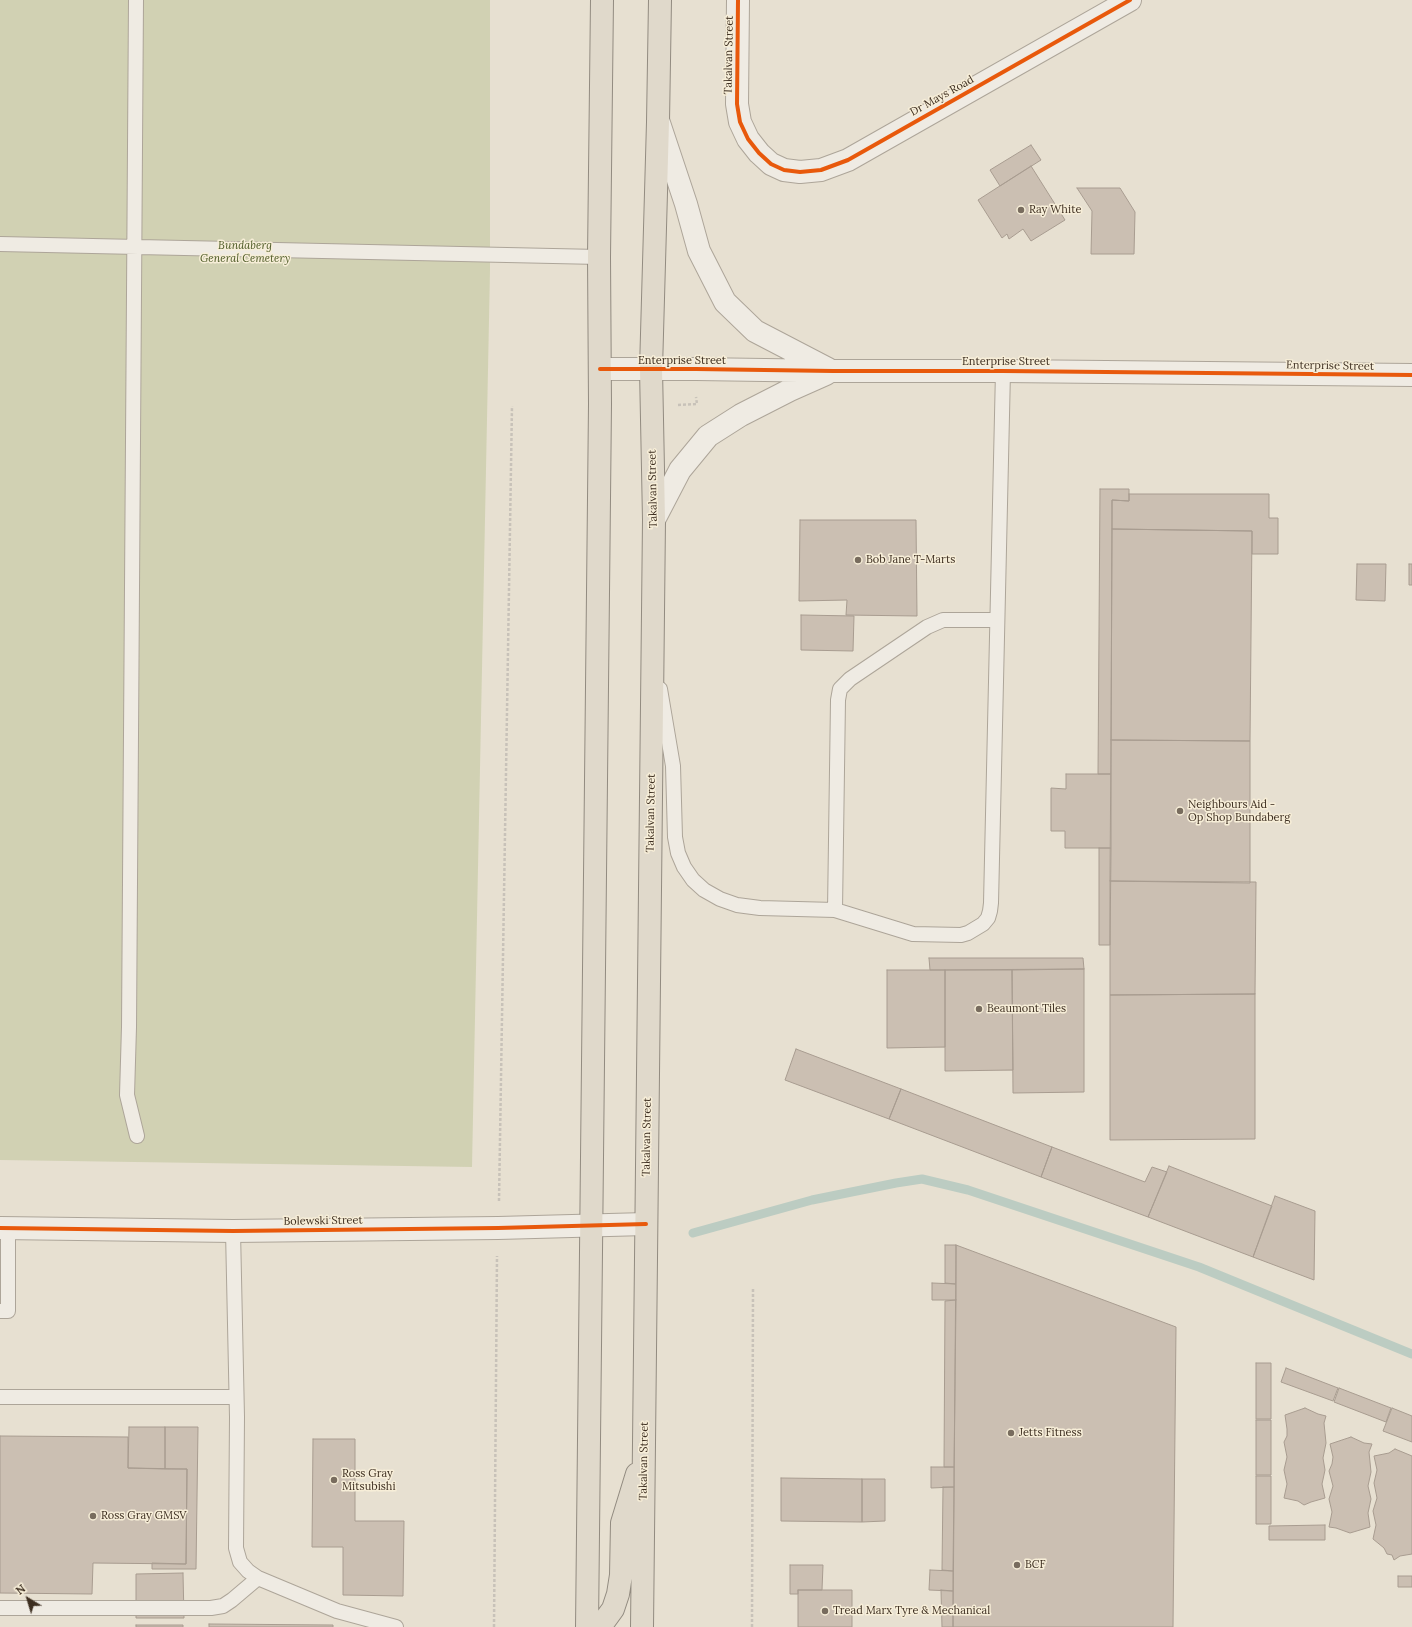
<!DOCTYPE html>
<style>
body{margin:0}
#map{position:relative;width:1412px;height:1627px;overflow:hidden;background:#e7e0d1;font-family:Lora,serif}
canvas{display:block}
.north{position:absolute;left:8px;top:1579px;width:40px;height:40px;-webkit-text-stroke:3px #f7eed8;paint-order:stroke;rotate:322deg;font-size:11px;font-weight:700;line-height:16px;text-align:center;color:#3d2e20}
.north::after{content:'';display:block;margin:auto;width:14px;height:18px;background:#3d2e20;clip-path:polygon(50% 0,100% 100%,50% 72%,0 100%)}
</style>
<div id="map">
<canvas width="1412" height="1627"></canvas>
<div class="north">N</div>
</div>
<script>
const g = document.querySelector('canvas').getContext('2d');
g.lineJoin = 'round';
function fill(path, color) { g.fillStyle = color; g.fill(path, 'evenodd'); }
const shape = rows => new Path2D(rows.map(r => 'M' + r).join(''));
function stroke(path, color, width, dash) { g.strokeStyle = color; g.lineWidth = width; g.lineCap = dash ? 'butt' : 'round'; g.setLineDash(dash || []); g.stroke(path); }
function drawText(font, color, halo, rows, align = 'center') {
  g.font = font + ' Lora,serif'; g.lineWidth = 3; g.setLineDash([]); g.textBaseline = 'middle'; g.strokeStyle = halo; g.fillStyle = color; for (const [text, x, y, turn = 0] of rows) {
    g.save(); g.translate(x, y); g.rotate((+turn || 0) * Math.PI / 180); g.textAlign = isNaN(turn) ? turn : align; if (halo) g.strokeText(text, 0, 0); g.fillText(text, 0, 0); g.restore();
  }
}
fill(shape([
 [0,0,490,0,490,270,472,1167,0,1160]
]), '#d1d1b3');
stroke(shape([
 [693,1233,812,1200,896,1183,922,1179,968,1190,1199,1267,1412,1354]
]), '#bcccc2', 9);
const building = shape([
 [1031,145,1041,160,1000,186,990,170,1031,145],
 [1031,166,1065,220,1031,241,1023,229,1009,239,1007,234,1002,238,978,200,1031,166],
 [1077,188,1120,188,1135,212,1134,254,1091,254,1092,211,1077,188],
 [1100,489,1129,489,1129,501,1112,500,1111,774,1098,774,1100,489],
 [1129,494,1269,494,1269,518,1278,518,1278,554,1252,554,1252,531,1112,529,1112,500,1129,501,1129,494],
 [800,520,916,520,917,616,846,615,847,600,799,601,800,520],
 [1112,529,1252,531,1250,741,1111,740,1112,529],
 [1357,564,1386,564,1385,601,1356,600,1357,564],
 [1409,564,1412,564,1412,585,1409,585,1409,564],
 [801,615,854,616,853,651,801,650,801,615],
 [1111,740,1250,741,1250,883,1110,881,1111,740],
 [1066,774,1111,774,1111,848,1065,848,1065,831,1051,831,1051,788,1066,789,1066,774],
 [1099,848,1111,848,1110,945,1099,945,1099,848],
 [1110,881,1256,882,1255,994,1110,995,1110,881],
 [929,958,1083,958,1084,969,930,970,929,958],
 [1084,969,1084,1092,1013,1093,1012,970,1084,969],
 [887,970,945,970,945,1047,887,1048,887,970],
 [945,970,1012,970,1013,1070,945,1071,945,970],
 [1255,994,1255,1139,1110,1140,1110,995,1255,994],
 [796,1049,901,1089,889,1119,785,1080,796,1049],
 [901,1089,1052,1147,1041,1177,889,1119,901,1089],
 [1052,1147,1145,1182,1152,1167,1167,1172,1148,1217,1041,1177,1052,1147],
 [1169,1166,1272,1206,1253,1257,1148,1217,1169,1166],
 [1275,1196,1315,1211,1314,1280,1253,1257,1275,1196],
 [945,1245,956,1245,956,1284,945,1283,945,1245],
 [956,1245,1176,1327,1173,1627,953,1627,956,1245],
 [932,1283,956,1284,956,1300,932,1300,932,1283],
 [956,1300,954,1467,944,1467,945,1301,956,1300],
 [1256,1363,1271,1363,1271,1419,1256,1419,1256,1363],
 [1286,1368,1338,1388,1333,1401,1281,1382,1286,1368],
 [1339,1388,1391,1408,1386,1422,1334,1402,1339,1388],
 [1305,1408,1318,1414,1326,1416,1324,1423,1326,1443,1323,1458,1325,1470,1322,1484,1325,1498,1311,1502,1304,1505,1298,1501,1284,1498,1287,1484,1284,1470,1287,1457,1284,1442,1287,1436,1287,1429,1285,1415,1305,1408],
 [1392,1408,1412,1416,1412,1442,1383,1431,1392,1408],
 [1256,1420,1271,1420,1271,1475,1256,1475,1256,1420],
 [129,1427,165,1427,165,1469,128,1468,129,1427],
 [165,1427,198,1427,196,1569,152,1569,152,1563,186,1564,187,1469,165,1469,165,1427],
 [0,1436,128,1437,128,1468,187,1469,186,1564,93,1563,92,1594,0,1593,0,1436],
 [1351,1437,1364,1443,1372,1444,1369,1452,1371,1472,1368,1486,1371,1499,1368,1513,1370,1527,1350,1533,1336,1528,1329,1527,1332,1512,1329,1499,1333,1486,1329,1471,1332,1464,1333,1457,1330,1444,1351,1437],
 [313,1439,355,1439,355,1521,404,1521,403,1596,343,1595,343,1547,312,1547,313,1439],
 [1395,1449,1412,1456,1412,1554,1400,1556,1394,1560,1392,1555,1387,1554,1384,1548,1373,1539,1376,1525,1373,1511,1377,1498,1374,1483,1377,1470,1374,1456,1389,1453,1395,1449],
 [931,1467,954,1467,954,1487,931,1488,931,1467],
 [1256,1476,1271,1476,1271,1524,1256,1524,1256,1476],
 [781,1478,862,1479,862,1522,781,1521,781,1478],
 [862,1479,885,1479,885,1521,862,1522,862,1479],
 [943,1487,954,1487,953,1571,942,1570,943,1487],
 [1325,1525,1325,1540,1269,1540,1269,1526,1325,1525],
 [790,1565,823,1565,822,1590,798,1590,798,1594,790,1594,790,1565],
 [930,1570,953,1571,953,1591,929,1590,930,1570],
 [183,1573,184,1618,136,1618,136,1574,183,1573],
 [1398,1576,1412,1576,1412,1587,1398,1587,1398,1576],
 [798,1590,852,1590,852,1627,798,1627,798,1590],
 [941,1590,953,1591,953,1627,942,1627,941,1590],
 [209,1624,333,1625,333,1627,209,1627,209,1624],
 [136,1625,183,1625,183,1627,136,1627,136,1625]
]);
fill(building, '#cbbfb2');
stroke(building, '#a89c90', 1);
const service = shape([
 [136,0,129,1027,127,1095,137,1136],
 [0,244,599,257],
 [997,620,943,620,927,627,850,679,840,689,838,700,835,910,913,934,961,935,968,933,983,924,988,918,990,911,991,903,1003,371],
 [660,689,673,766,675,837,678,853,684,867,693,880,704,890,720,899,737,905,760,908,835,910],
 [233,1231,237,1417,236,1548,240,1562,248,1571,258,1578,337,1611,396,1627],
 [0,1311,8,1311,8,1228],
 [0,1397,236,1397],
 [0,1608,211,1608,223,1606,232,1600,258,1578]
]);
const minor = shape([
 [738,0,737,104,740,122,748,139,759,153,771,164,784,170,800,172,821,170,848,160,1130,0],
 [0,1228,233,1231,498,1228,646,1224]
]);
const tertiary = shape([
 [659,123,686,204,699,251,725,302,755,331,828,369],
 [600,369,696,369,833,371,1003,371,1412,375],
 [654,520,680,470,708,436,741,415,790,390,826,374]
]);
const trunk = shape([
 [587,1627,600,404,599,257,602,0],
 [596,1627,605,1620,613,1609,618,1594,621,1575,622,1523,637,1474],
 [642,1627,654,520,651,369,658,122,660,0]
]);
stroke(service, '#ada599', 16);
stroke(minor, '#ada599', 24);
stroke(tertiary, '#ada599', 24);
stroke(trunk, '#928b80', 24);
stroke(shape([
 [678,405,697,404,696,397],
 [499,1201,512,406],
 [494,1627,497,1256],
 [752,1627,753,1287]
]), '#c8c2b9', 2.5, [3, 2]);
stroke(service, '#efebe3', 14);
stroke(minor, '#efebe3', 22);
stroke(tertiary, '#efebe3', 22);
stroke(trunk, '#e0d9cb', 22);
stroke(shape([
 [738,0,737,104,740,122,748,139,759,153,771,164,784,170,800,172,821,170,848,160,1130,0],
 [600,369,696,369,833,371,1003,371,1412,375],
 [0,1228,233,1231,498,1228,646,1224]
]), '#e8590c', 4);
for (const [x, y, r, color] of [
 [1021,210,4,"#786c5e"],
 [858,560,4,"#786c5e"],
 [1180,811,4,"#786c5e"],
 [979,1009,4,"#786c5e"],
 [1011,1433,4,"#786c5e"],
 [334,1480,4,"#786c5e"],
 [93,1516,4,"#786c5e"],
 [1017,1565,4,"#786c5e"],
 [825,1611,4,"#786c5e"]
]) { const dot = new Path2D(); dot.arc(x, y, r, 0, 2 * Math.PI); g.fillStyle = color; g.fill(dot); stroke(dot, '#f7eed8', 1.5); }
drawText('11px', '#3d2e20', '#f7eed8', [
 ["Takalvan Street",729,55,-89],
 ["Dr Mays Road",942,96,-29],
 ["Enterprise Street",682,361],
 ["Enterprise Street",1006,362],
 ["Enterprise Street",1330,366,1],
 ["Takalvan Street",653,489,-91],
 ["Takalvan Street",651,813,-89],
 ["Takalvan Street",647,1137,-89],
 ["Bolewski Street",323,1221,-1],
 ["Takalvan Street",644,1461,-89]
]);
drawText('11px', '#3d2e20', '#f7eed8', [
 ["Ray White",1029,210],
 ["Bob Jane T-Marts",866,560],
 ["Neighbours Aid -",1188,805],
 ["Op Shop Bundaberg",1188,818],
 ["Beaumont Tiles",987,1009],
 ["Jetts Fitness",1019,1433],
 ["Ross Gray",342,1474],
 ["Mitsubishi",342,1487],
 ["Ross Gray GMSV",101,1516],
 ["BCF",1025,1565],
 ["Tread Marx Tyre & Mechanical",833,1611]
], 'left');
drawText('italic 11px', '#4d5a26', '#f7eed8', [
 ["Bundaberg",245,246],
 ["General Cemetery",245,259]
]);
</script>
